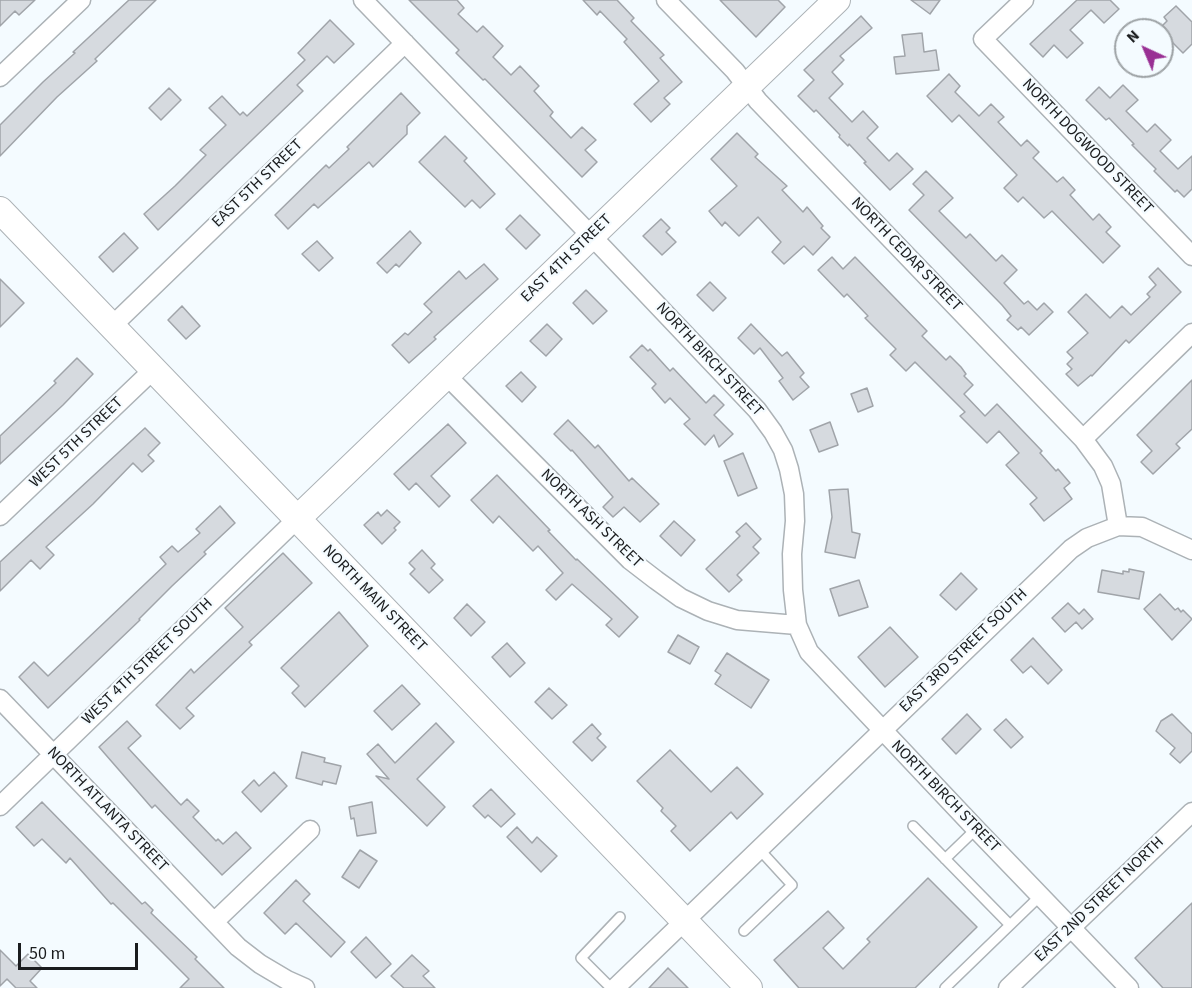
<!DOCTYPE html>
<style>
body{margin:0}
#map{position:relative;width:1192px;height:988px;overflow:hidden;background:#f4fbff;font-family:"Source Sans 3",sans-serif}
canvas{display:block}
.north{position:absolute;left:1114px;top:18px;width:60px;height:60px;box-sizing:border-box;background:#f4fbff;border:2px solid #9da2a5;border-radius:50%;rotate:316deg;font-size:16px;font-weight:700;line-height:24px;text-align:center;color:#1a1c1e}
.north::after{content:'';display:block;margin:auto;width:21px;height:27px;background:#993094;clip-path:polygon(50% 0,100% 100%,50% 72%,0 100%)}
.scale{position:absolute;left:18px;top:943px;width:120px;height:27px;box-sizing:border-box;border:3px solid #1a1c1e;border-top:0;padding-left:8px;font-size:18px;line-height:21px;white-space:nowrap;color:#1a1c1e;-webkit-text-stroke:4px #f4fbff;paint-order:stroke}
</style>
<div id="map">
<canvas width="1192" height="988"></canvas>
<div class="north">N</div>
<div class="scale">50 m</div>
</div>
<script>
const g = document.querySelector('canvas').getContext('2d');
g.lineJoin = 'round';
function fill(path, color) { g.fillStyle = color; g.fill(path, 'evenodd'); }
const shape = rows => new Path2D(rows.map(r => 'M' + r).join(''));
function stroke(path, color, width, dash) { g.strokeStyle = color; g.lineWidth = width; g.lineCap = dash ? 'butt' : 'round'; g.setLineDash(dash || []); g.stroke(path); }
function drawText(font, color, halo, rows, align = 'center') {
  g.font = font + ' "Source Sans 3",sans-serif'; g.lineWidth = 4.5; g.setLineDash([]); g.textBaseline = 'middle'; g.strokeStyle = halo; g.fillStyle = color; for (const [text, x, y, turn = 0] of rows) {
    g.save(); g.translate(x, y); g.rotate((+turn || 0) * Math.PI / 180); g.textAlign = isNaN(turn) ? turn : align; if (halo) g.strokeText(text, 0, 0); g.fillText(text, 0, 0); g.restore();
  }
}
const building = shape([
 [0,0,35,0,19,15,15,11,0,26,0,0],
 [129,0,156,0,95,59,97,61,57,97,0,156,0,125,43,82,75,53,73,52,129,0],
 [409,0,457,0,464,8,458,14,477,32,483,26,503,46,493,57,511,75,520,66,539,86,534,91,553,112,550,116,571,138,582,127,596,140,585,150,597,162,582,177,485,79,483,80,456,53,459,50,409,0],
 [583,0,617,0,634,18,631,21,664,55,660,58,682,82,664,98,670,104,651,122,634,104,659,81,624,42,627,39,600,11,597,15,583,0],
 [720,0,778,0,785,7,756,37,720,0],
 [911,0,940,0,930,14,911,0],
 [1077,0,1110,0,1119,9,1104,23,1091,10,1070,30,1083,43,1067,58,1054,45,1043,57,1030,44,1077,0],
 [1176,6,1192,22,1192,44,1183,53,1159,29,1167,21,1164,17,1176,6],
 [861,16,872,28,840,56,844,60,832,72,843,84,829,98,852,122,863,111,878,127,867,138,889,161,897,153,913,169,890,190,864,163,866,162,849,144,848,146,839,137,840,135,816,110,814,112,798,96,814,80,804,70,861,16],
 [330,20,354,44,334,63,327,56,297,85,303,91,158,230,144,214,175,186,206,155,200,150,226,125,209,108,222,96,240,115,243,112,247,116,305,60,298,53,330,20],
 [922,33,924,52,936,50,939,70,896,74,894,57,905,56,902,35,922,33],
 [949,74,960,86,955,92,979,116,991,104,1004,117,998,122,1021,146,1027,140,1039,152,1033,158,1057,182,1063,177,1075,190,1070,195,1093,220,1099,214,1111,227,1106,232,1120,246,1103,263,1052,211,1044,218,1023,197,1018,202,1004,188,1017,175,959,115,952,122,927,96,949,74],
 [1123,85,1138,100,1126,111,1147,132,1155,124,1171,140,1160,151,1178,169,1192,156,1192,189,1184,197,1177,190,1175,192,1154,171,1156,169,1132,145,1134,144,1109,118,1106,120,1086,100,1099,87,1110,98,1123,85],
 [169,88,181,100,161,120,149,108,169,88],
 [401,93,420,113,407,126,407,134,373,167,369,162,318,208,314,204,288,229,275,215,326,165,329,168,349,149,347,147,401,93],
 [737,133,758,154,755,157,787,186,782,190,803,212,807,207,823,226,821,228,830,237,813,255,804,246,784,264,772,252,781,242,758,217,739,236,725,222,722,226,709,211,737,186,711,159,737,133],
 [445,136,467,158,464,161,495,194,480,208,472,200,465,207,419,162,445,136],
 [926,171,953,198,939,211,966,238,970,234,996,261,1002,255,1017,270,1004,283,1024,304,1028,301,1037,310,1044,303,1053,312,1029,335,1021,327,1018,330,1007,320,1011,316,1002,305,909,210,924,195,913,184,926,171],
 [520,215,540,235,526,249,506,229,520,215],
 [661,219,670,228,666,232,676,242,662,255,643,236,661,219],
 [410,231,421,243,399,267,396,264,387,273,377,263,410,231],
 [124,233,138,248,113,272,99,257,124,233],
 [317,241,333,258,319,271,302,254,317,241],
 [832,257,843,269,855,257,927,331,922,336,946,360,950,356,961,367,966,374,964,376,973,385,964,394,985,416,997,404,1042,451,1040,453,1056,471,1058,469,1070,483,1064,488,1072,499,1044,521,1030,504,1037,498,1006,465,1019,453,999,431,987,443,960,416,965,412,915,362,906,371,890,355,896,349,865,318,868,316,847,294,844,297,818,270,832,257],
 [484,264,498,279,434,337,436,339,409,363,392,345,405,333,408,335,432,312,424,304,459,271,466,279,484,264],
 [1158,268,1181,292,1129,343,1126,340,1092,376,1091,375,1078,386,1066,374,1072,369,1067,364,1073,358,1067,352,1088,333,1068,312,1086,294,1110,318,1122,306,1131,315,1150,297,1147,294,1156,285,1149,277,1158,268],
 [0,279,24,303,0,327,0,279],
 [710,282,726,298,713,311,697,295,710,282],
 [586,290,607,311,593,324,573,303,586,290],
 [182,306,200,326,186,339,168,320,182,306],
 [547,324,562,339,546,356,530,341,547,324],
 [751,324,782,356,787,352,804,373,800,377,809,387,793,400,779,381,783,378,760,348,754,354,738,338,751,324],
 [642,345,648,351,650,349,670,371,673,368,706,403,714,395,724,405,714,415,733,434,719,447,714,435,705,445,684,424,690,419,670,398,665,403,652,388,656,384,630,357,642,345],
 [77,358,93,374,63,405,0,464,0,436,56,383,54,381,77,358],
 [521,372,536,387,522,402,506,386,521,372],
 [1192,380,1192,429,1176,444,1180,448,1153,474,1141,462,1152,451,1137,435,1192,380],
 [867,388,873,406,858,412,851,394,867,388],
 [568,420,595,448,598,445,629,481,632,478,659,504,640,522,624,507,613,517,603,507,613,497,572,450,571,451,554,434,568,420],
 [830,422,838,445,819,452,810,430,830,422],
 [448,424,466,443,431,476,450,496,439,507,416,483,409,490,394,474,448,424],
 [145,428,160,443,148,455,154,461,142,472,133,463,93,504,46,547,54,555,40,569,31,560,0,591,0,562,145,428],
 [743,453,757,488,738,496,724,461,743,453],
 [497,475,550,530,548,531,576,560,577,559,638,617,619,637,606,625,612,619,572,584,556,600,546,590,563,573,538,546,533,551,499,516,493,523,471,500,497,475],
 [848,489,852,532,860,534,855,558,825,552,832,517,829,490,848,489],
 [220,506,235,523,204,552,206,554,172,586,139,619,140,620,48,708,19,677,34,662,48,676,166,564,160,557,172,546,178,552,200,533,196,529,220,506],
 [387,510,400,522,394,528,396,530,382,544,364,525,378,512,381,516,387,510],
 [674,521,695,540,681,556,660,536,674,521],
 [746,523,761,539,753,547,759,553,737,575,742,580,729,592,706,569,740,536,736,532,746,523],
 [422,550,435,564,431,568,443,580,429,593,410,574,415,569,409,563,422,550],
 [283,553,312,583,249,642,252,645,186,708,194,716,180,729,156,705,191,669,194,673,243,627,225,608,283,553],
 [1129,569,1144,572,1139,599,1098,592,1102,570,1123,574,1123,571,1129,572,1129,569],
 [961,573,977,589,956,610,940,595,961,573],
 [859,580,868,607,839,616,830,589,859,580],
 [1160,594,1175,610,1178,608,1181,612,1183,610,1192,619,1172,640,1144,609,1160,594],
 [1068,603,1079,614,1084,609,1093,619,1082,629,1076,622,1065,632,1052,618,1068,603],
 [467,604,485,622,471,636,454,618,467,604],
 [339,612,368,646,305,707,292,693,299,686,281,668,339,612],
 [890,627,918,657,885,687,858,657,890,627],
 [678,635,699,647,690,664,668,652,678,635],
 [1033,638,1062,670,1048,684,1031,666,1023,673,1011,660,1033,638],
 [507,643,525,663,510,677,492,657,507,643],
 [727,653,769,680,751,708,715,684,721,675,715,671,727,653],
 [402,685,420,704,392,730,374,711,402,685],
 [549,688,567,705,552,719,535,702,549,688],
 [967,714,981,729,956,754,942,739,967,714],
 [1172,714,1192,734,1192,751,1180,763,1170,754,1175,748,1156,731,1161,721,1172,714],
 [1006,719,1023,737,1011,748,994,730,1006,719],
 [127,721,141,736,128,748,178,802,181,805,187,799,199,811,193,817,216,841,218,839,223,844,236,832,251,848,222,875,155,805,152,808,99,747,127,721],
 [436,723,454,742,417,779,445,807,427,826,376,776,389,779,367,754,378,744,395,763,436,723],
 [592,724,601,734,597,738,606,747,592,761,573,742,592,724],
 [670,750,711,792,737,767,763,794,737,819,731,812,690,851,671,831,676,826,661,811,663,808,637,781,670,750],
 [302,752,325,758,324,762,341,766,336,784,323,781,322,785,296,778,302,752],
 [274,772,287,786,261,812,242,792,254,780,259,786,274,772],
 [491,789,515,814,501,827,488,815,485,818,473,806,491,789],
 [42,802,142,904,145,902,153,910,151,913,197,957,195,959,224,988,180,988,189,979,113,903,111,904,70,858,66,863,42,839,34,846,16,827,42,802],
 [372,802,376,833,357,836,354,818,351,819,349,807,372,802],
 [517,827,532,843,537,837,557,856,541,872,507,837,517,827],
 [360,850,377,861,359,888,342,877,360,850],
 [928,878,977,927,915,988,799,988,774,960,828,911,844,928,823,948,843,969,870,942,867,939,928,878],
 [296,880,310,894,303,901,345,942,331,957,296,923,285,934,264,913,296,880],
 [1192,903,1192,988,1163,988,1135,958,1192,903],
 [366,937,391,964,376,978,351,952,366,937],
 [0,950,16,966,28,954,42,968,30,981,37,988,16,988,7,979,0,986,0,950],
 [412,955,429,971,423,976,435,988,404,988,391,976,412,955],
 [668,968,688,988,649,988,668,968]
]);
fill(building, '#d6dadf');
stroke(building, '#a0a4a9', 1.5);
const lane = shape([
 [913,826,1010,925],
 [945,859,976,829],
 [744,931,792,885,759,849],
 [611,988,581,958,620,917],
 [945,988,1040,896]
]);
const street = shape([
 [363,0,604,249,757,410,773,432,783,450,789,469,794,494,795,521,792,554,793,590,797,625,809,652,976,829,1129,988],
 [666,0,735,71,758,101,1083,439,1103,466,1111,484,1118,526],
 [1024,0,983,39,1192,256],
 [0,77,81,0],
 [112,326,405,43],
 [446,375,630,560,656,580,681,598,708,611,737,620,797,625],
 [1083,439,1192,333],
 [0,516,154,369],
 [0,699,238,947,260,964,287,980,305,988],
 [0,806,297,519],
 [214,922,310,830],
 [615,988,1071,549,1087,538,1118,526,1142,527,1192,550],
 [1008,988,1192,812]
]);
const secondary = shape([
 [0,210,749,988],
 [297,519,837,0]
]);
stroke(lane, '#acb2b6', 12);
stroke(street, '#acb2b6', 21);
stroke(secondary, '#acb2b6', 28);
stroke(lane, '#fff', 9);
stroke(street, '#fff', 18);
stroke(secondary, '#fff', 26);
drawText('16px', '#1a1c1e', '#f4fbff', [
 ["NORTH DOGWOOD STREET",1087,147,46],
 ["EAST 5TH STREET",258,184,-44],
 ["NORTH CEDAR STREET",906,255,46],
 ["EAST 4TH STREET",567,259,-44],
 ["NORTH BIRCH STREET",709,360,47],
 ["WEST 5TH STREET",77,443,-44],
 ["NORTH ASH STREET",591,519,44],
 ["NORTH MAIN STREET",374,599,46],
 ["EAST 3RD STREET SOUTH",964,651,-44],
 ["WEST 4TH STREET SOUTH",148,662,-44],
 ["NORTH BIRCH STREET",945,797,46],
 ["NORTH ATLANTA STREET",107,810,46],
 ["EAST 2ND STREET NORTH",1100,900,-44]
]);
</script>
